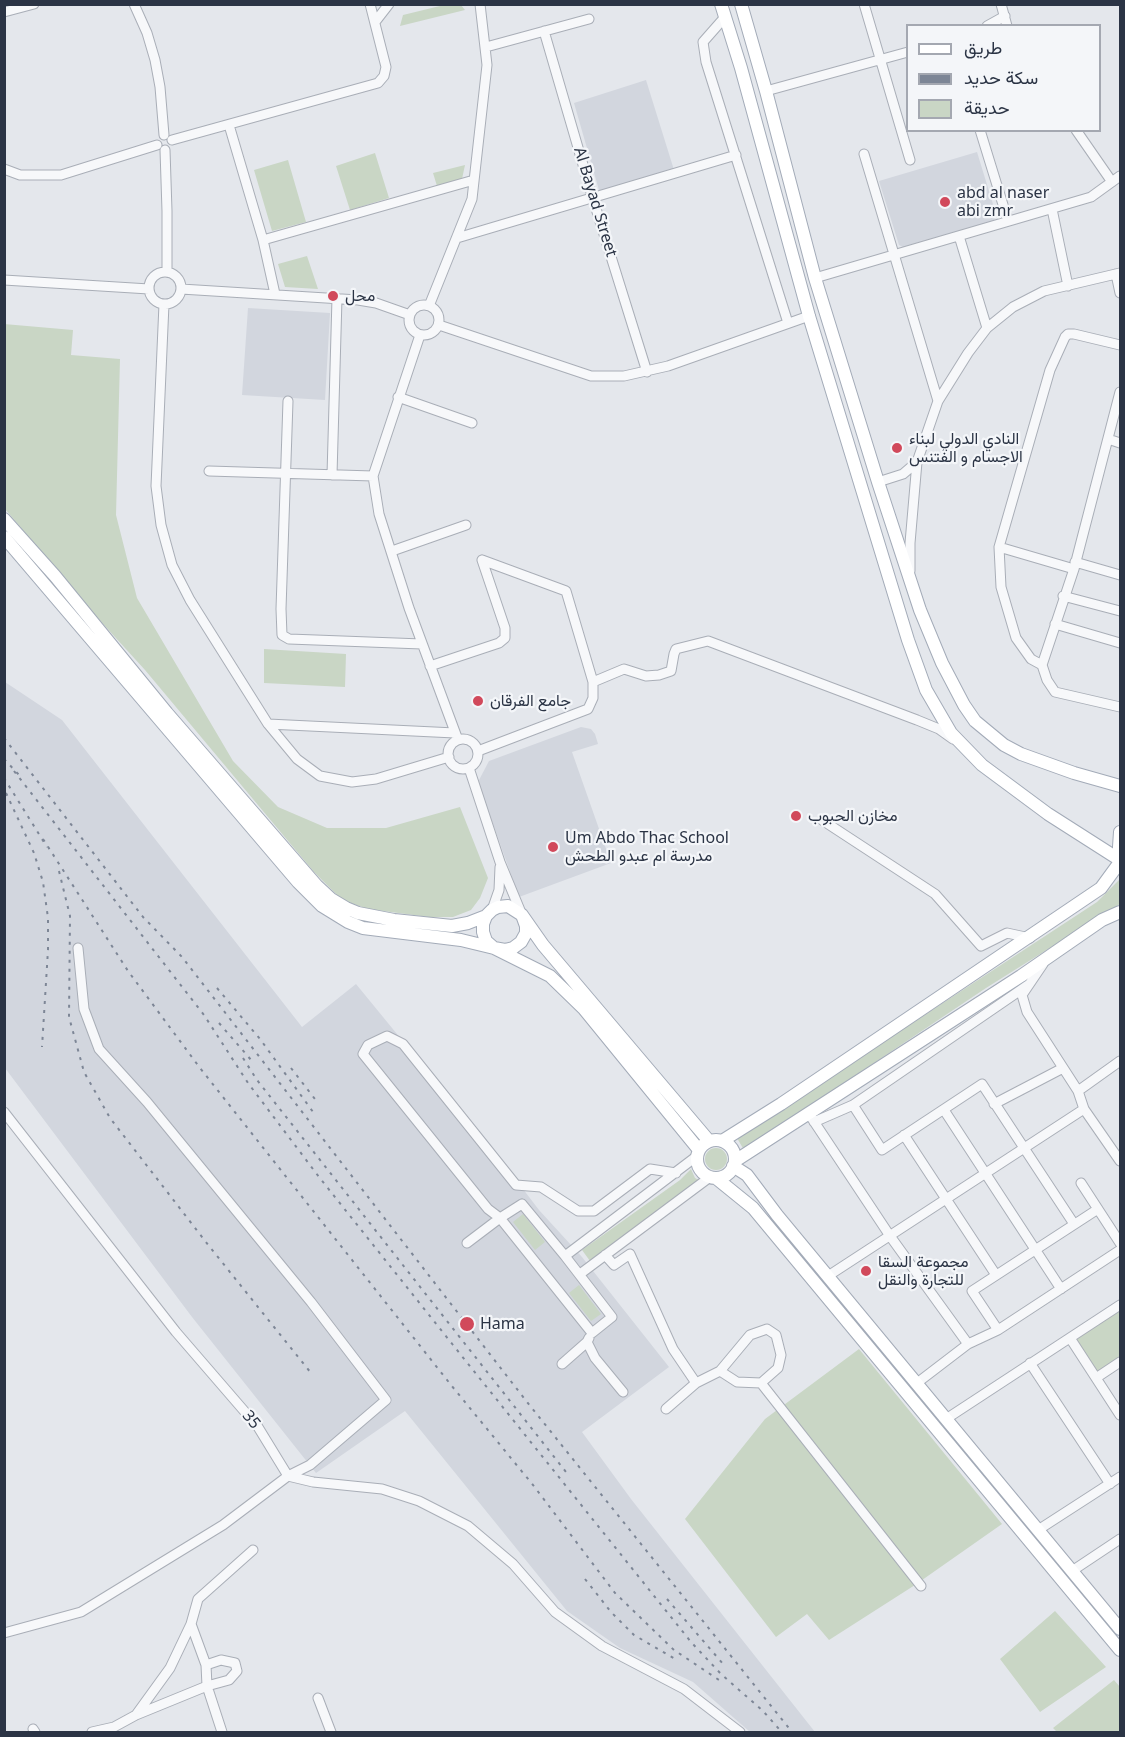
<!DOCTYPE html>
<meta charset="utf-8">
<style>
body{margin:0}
#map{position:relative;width:1125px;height:1737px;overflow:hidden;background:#e4e7ec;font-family:"Noto Sans",Vazirmatn,sans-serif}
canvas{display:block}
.frame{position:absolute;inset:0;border:6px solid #2b3445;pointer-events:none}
.legend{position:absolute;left:906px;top:24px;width:195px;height:108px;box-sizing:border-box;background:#f4f6f9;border:2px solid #a4a8b1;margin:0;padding:8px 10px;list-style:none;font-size:18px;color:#2b3445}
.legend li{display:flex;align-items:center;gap:12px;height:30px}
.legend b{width:30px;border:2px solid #a4a8b1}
</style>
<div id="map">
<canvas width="1125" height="1737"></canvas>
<div class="frame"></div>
<ul class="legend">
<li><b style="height:8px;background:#fff"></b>طريق</li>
<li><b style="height:8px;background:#7d8696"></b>سكة حديد</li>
<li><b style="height:16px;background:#c9d6c5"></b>حديقة</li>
</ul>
</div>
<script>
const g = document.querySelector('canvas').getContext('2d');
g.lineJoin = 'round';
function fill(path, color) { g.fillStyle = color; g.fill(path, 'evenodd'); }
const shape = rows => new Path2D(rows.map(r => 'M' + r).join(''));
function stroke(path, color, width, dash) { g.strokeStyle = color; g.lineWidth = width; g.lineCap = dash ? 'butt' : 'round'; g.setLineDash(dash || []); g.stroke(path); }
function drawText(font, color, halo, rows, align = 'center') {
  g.font = font + ' "Noto Sans",Vazirmatn,sans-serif'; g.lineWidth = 4.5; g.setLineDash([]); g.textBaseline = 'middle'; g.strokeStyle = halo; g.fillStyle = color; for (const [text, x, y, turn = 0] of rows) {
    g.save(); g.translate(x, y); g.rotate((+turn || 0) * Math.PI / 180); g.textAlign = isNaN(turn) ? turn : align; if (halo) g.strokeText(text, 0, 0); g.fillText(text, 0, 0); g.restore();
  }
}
fill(shape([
 [646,80,674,170,602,191,599,190,574,103],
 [977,152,996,214,994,221,903,247,899,245,879,181],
 [248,308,330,313,325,400,242,395],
 [5,682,62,720,302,1027,356,984,510,1172,539,1210,582,1257,669,1367,582,1432,631,1499,815,1732,750,1732,693,1682,620,1648,567,1611,405,1411,316,1473,192,1317,5,1068],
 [581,727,591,729,595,734,598,744,572,752,611,863,519,897,478,782,489,761]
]), '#d2d6de');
fill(shape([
 [444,5,461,5,465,10,400,26,403,15],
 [375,153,389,198,350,210,336,166],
 [288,160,306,222,272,231,254,170],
 [465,165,462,179,437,186,433,173],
 [307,256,318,289,285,287,278,264],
 [4,324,73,330,71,355,120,359,116,515,137,598,233,761,278,807,327,828,386,828,460,807,488,878,480,898,471,910,453,917,429,917,368,909,342,900,314,872,145,670,94,614,5,509],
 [264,649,346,654,345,687,264,683],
 [1120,879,1120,904,986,988,744,1150,737,1138,1097,902],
 '705 1159a11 11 0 1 1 22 0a11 11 0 1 1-22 0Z',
 [691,1169,695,1178,701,1181,687,1189,590,1261,582,1250,680,1180],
 [523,1214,545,1242,535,1250,513,1222],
 [579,1285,601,1314,591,1321,569,1293],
 [1120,1305,1120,1362,1096,1378,1070,1338],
 [859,1349,1002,1524,915,1585,829,1640,807,1614,776,1637,685,1519,765,1419],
 [1055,1611,1106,1667,1040,1712,1000,1659],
 [1114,1680,1120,1687,1120,1732,1057,1732,1053,1728]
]), '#c9d6c5');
const minor = shape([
 [134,4,147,33,155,60,160,87,164,135],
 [864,4,910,160],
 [1001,4,1007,26],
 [4,12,34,4],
 [725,17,703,42,706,62,788,323],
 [375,22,389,4],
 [987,26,1005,16],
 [544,31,593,199,647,372],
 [486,47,589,19],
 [766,91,908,52],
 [229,125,263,240,275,294],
 [980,130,1008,221],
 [1076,130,1112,182],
 [172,140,378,83,384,76,386,67,370,4],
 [165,150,167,211,167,272],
 [864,154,938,401],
 [4,169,20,175,61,175,157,145],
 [1052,209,1068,286],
 [959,236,987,328],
 [457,238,736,155],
 [263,240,474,180],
 '149 288a16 16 0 1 1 32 0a16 16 0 1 1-32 0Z',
 [1116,274,1120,293],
 [815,278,1091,197,1120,176],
 [4,280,149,289],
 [181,289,358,300,376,303,410,315],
 [164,304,156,486,161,525,172,565,190,600,268,724,297,759,320,776,352,782,376,779,449,757],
 '409 320a15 15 0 1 1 30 0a15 15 0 1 1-30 0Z',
 [429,306,472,199,487,65,480,4],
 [439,325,591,376,624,376,668,366,809,316],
 [420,335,373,476,379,514,409,608,458,740],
 [1120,392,1074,569,1042,665,1047,680,1055,692,1120,707],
 [398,397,472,423],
 [288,401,281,609,282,635,289,639,422,644],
 [1108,439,1120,443],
 [209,471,373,476],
 [332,475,337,298],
 [878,482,903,474,917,462],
 [999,547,1074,569],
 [392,551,466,525],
 [1075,562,1120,575],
 [910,571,910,543,917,462,938,401,968,353,987,328,1013,307,1044,291,1120,273],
 [1063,596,1120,611],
 [1055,624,1120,643],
 [1042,665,1031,659,1016,638,1001,587,999,547,1050,370,1065,337,1068,334,1074,334,1120,345],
 [430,666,499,643,505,638,505,628,482,560],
 [593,682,624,669,646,676,659,675,671,671,674,654,676,649,708,641,917,720,939,729,953,739],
 [268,724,455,733],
 '448 754a15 15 0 1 1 30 0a15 15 0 1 1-30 0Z',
 [478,751,588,709,593,698,593,682,566,591,482,560],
 [469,768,500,862,522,915],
 [822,820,935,894,981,946,1007,933,1030,938],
 [492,910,499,890,500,867],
 [78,948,84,1009,99,1049,147,1102,311,1302,386,1400,310,1465,288,1476],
 [1043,964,1022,995,1027,1012,1078,1091,1084,1109,1120,1161],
 [1078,1091,1120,1061],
 [994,1104,1063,1068],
 [853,1105,882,1150,982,1084,1074,1224],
 [944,1110,1061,1289],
 [4,1112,176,1332,258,1427,288,1476,223,1525,81,1612,4,1633],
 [809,1114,890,1236,968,1344],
 [814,1122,853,1105,1028,985],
 [904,1135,996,1275],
 [1081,1183,1120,1243],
 [522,1204,565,1256,612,1317,592,1333,500,1218,522,1204],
 [467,1243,500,1218,488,1209,363,1054,368,1045,387,1036,403,1044,516,1185,541,1187,578,1211,594,1211,650,1169,676,1173],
 [605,1255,614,1265,630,1254,673,1349,696,1383],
 [565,1256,697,1156],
 [580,1274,710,1177],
 [828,1276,1084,1109],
 [998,1330,972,1291,1098,1209],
 [1070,1338,1120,1415],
 [587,1342,595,1358,623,1392],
 [1030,1363,1110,1484],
 [562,1364,587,1342,589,1338],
 [720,1371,737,1382,761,1383],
 [1096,1378,1120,1362],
 [917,1383,968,1344,998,1330,1120,1250],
 [666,1409,696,1383,720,1371,750,1335,767,1329,776,1335,781,1355,778,1368,761,1383,921,1586],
 [946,1419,1120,1305],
 [288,1476,313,1482,382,1489,419,1501,468,1526,513,1564,555,1612,602,1646,684,1689,740,1732],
 [1038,1530,1120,1477],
 [1072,1571,1120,1539],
 [191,1624,170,1668,136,1715,207,1686,229,1680,237,1671,235,1663,221,1660,206,1665],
 [318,1698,331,1732],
 [33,1729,35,1732],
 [92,1732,114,1727,136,1715],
 [222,1732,207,1686,206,1665,191,1624,198,1599,253,1550]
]);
const major = shape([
 [721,4,741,68,809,316,908,640,926,690,951,733,982,765,1048,814,1120,860],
 [741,4,766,91,815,278,878,482,920,610,942,663,964,705,975,721,1004,745,1021,754,1074,773,1120,786],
 [4,519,55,576,167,713,317,886,331,899,346,908,358,913,394,920,452,926,468,923,486,916],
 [4,537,298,882,322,906,348,922,363,928,461,940,494,948,550,976,584,1009,699,1150],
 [1120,832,1119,847,1120,856],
 [522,915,526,926,526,933,521,942,513,948,505,950,494,948,486,941,483,932,483,924,486,916,492,910,498,907,508,906,522,915,543,945,709,1141],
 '697 1159a19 19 0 1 1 38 0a19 19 0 1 1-38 0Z',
 [722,1141,781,1104,1101,888,1120,862],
 [735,1161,1021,976,1102,920,1120,912],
 [733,1166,747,1175,777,1215,1120,1629],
 [716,1178,753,1208,1120,1650]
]);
stroke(minor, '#a9aeb7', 11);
stroke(major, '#a3abb8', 14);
stroke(minor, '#f7f8fa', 9);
stroke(major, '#fff', 12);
stroke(shape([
 [4,738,143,917,182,957,527,1402,792,1732],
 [4,759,21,777],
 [14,771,204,1015,248,1083,319,1177,453,1345,691,1642,721,1674,763,1711,779,1729],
 [4,778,47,847],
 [6,793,34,853,43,882,48,918,48,950,42,1047],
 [43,839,128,971,200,1068,451,1385,533,1485,615,1593,674,1650,719,1680],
 [59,871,70,916,69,1017,84,1072,110,1118,209,1246,311,1373],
 [217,988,260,1039,316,1116],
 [219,1023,252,1061],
 [243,1058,257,1080,566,1472],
 [291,1068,318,1103],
 [585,1579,611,1612,634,1635,677,1660],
 [667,1599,724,1665]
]), '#7d8696', 2, [3, 6]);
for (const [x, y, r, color] of [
 [945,202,6,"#d1495b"],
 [333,296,6,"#d1495b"],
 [897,448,6,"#d1495b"],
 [478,701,6,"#d1495b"],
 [796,816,6,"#d1495b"],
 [553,847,6,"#d1495b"],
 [866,1271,6,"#d1495b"],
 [467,1324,8,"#d1495b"]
]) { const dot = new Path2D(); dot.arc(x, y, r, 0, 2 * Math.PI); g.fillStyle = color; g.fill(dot); stroke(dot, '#f4f6f9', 2); }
drawText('16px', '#2b3445', '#f4f6f9', [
 ["abd al naser",957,193],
 ["abi zmr",957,211],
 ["محل",345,296],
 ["النادي الدولي لبناء",909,439],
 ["الاجسام و الفتنس",909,457],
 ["جامع الفرقان",490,701],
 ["مخازن الحبوب",808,816],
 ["Um Abdo Thac School",565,838],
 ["مدرسة ام عبدو الطحش",565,856],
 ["مجموعة السقا",878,1262],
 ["للتجارة والنقل",878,1280],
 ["Hama",480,1324]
], 'left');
drawText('16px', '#2b3445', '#f4f6f9', [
 ["Al Bayad Street",595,202,73],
 ["35",251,1420,51]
]);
</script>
